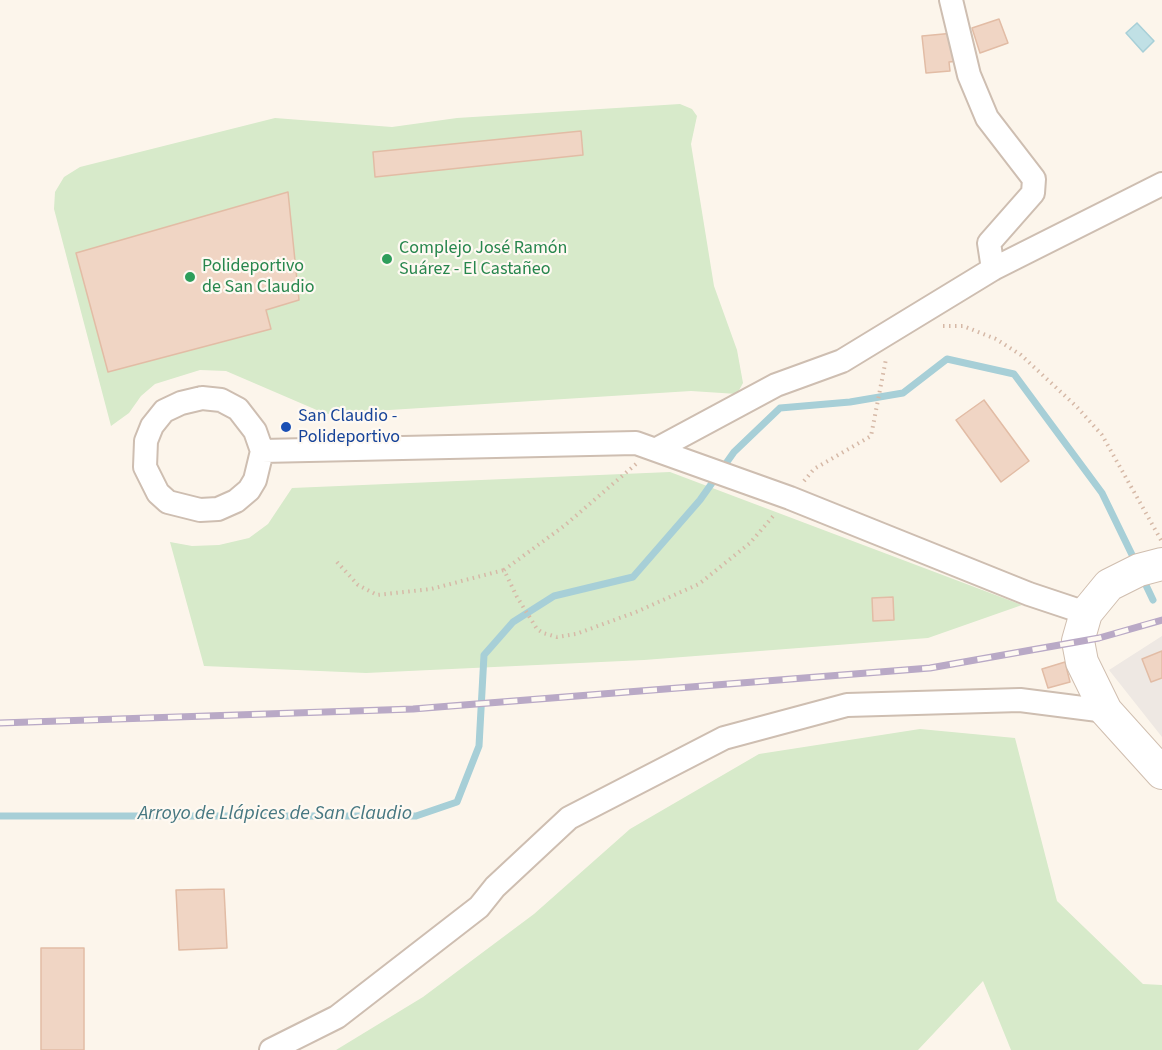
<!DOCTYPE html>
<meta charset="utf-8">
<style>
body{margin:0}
canvas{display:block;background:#fcf5eb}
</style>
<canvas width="1162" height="1050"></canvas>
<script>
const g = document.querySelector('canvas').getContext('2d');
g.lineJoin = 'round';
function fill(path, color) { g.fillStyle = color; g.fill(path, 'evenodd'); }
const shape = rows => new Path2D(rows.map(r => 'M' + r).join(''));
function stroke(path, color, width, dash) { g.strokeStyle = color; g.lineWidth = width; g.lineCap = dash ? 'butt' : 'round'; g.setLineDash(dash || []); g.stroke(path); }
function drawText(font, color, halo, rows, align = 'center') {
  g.font = font + ' "Source Sans 3",sans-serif'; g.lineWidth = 4.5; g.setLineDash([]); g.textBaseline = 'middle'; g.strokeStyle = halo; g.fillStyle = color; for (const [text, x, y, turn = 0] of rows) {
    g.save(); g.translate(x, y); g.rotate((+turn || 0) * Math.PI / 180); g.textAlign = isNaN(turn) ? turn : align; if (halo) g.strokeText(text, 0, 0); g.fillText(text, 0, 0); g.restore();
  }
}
fill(shape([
 [1162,636,1162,737,1109,670]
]), '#eee8e3');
fill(shape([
 [680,104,692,109,697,116,691,144,714,286,737,350,743,383,737,394,691,391,326,414,226,371,200,370,155,384,141,396,129,413,111,426,54,209,55,192,64,177,80,167,275,118,392,127,457,118],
 [670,472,1022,605,928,638,644,660,366,673,204,666,170,542,192,546,219,545,249,538,268,524,292,488],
 [920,729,1015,738,1057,901,1143,984,1162,985,1162,1050,1011,1050,983,981,918,1050,336,1050,423,997,534,914,630,829,759,754]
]), '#d7eaca');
const water = shape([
 [1137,23,1154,41,1143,52,1126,33,1137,23]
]);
fill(water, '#c0e0e5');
stroke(water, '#a7cfd7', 1.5);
stroke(shape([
 [1143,579,1153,600],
 [0,816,416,816,457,802,479,746,484,655,513,622,554,596,633,577,700,500,734,452,780,408,850,402,903,393,947,359,1014,374,1102,493,1136,563]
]), '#a7cfd7', 7);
const building = shape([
 [999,19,1008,43,980,53,972,28,999,19],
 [954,33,959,61,949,62,950,71,926,73,922,36,954,33],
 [581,131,583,155,375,177,373,152,581,131],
 [288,192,299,300,266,310,271,329,108,372,76,253,288,192],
 [984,400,1029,461,1001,482,956,420,984,400],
 [893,597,894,620,873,621,872,598,893,597],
 [1162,651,1162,678,1151,682,1142,659,1162,651],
 [1065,662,1070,682,1048,688,1042,669,1065,662],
 [224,889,227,948,179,950,176,890,224,889],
 [41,948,84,948,84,1050,41,1050,41,948]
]);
fill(building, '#f0d5c4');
stroke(building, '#e2bca5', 1.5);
const street = shape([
 [951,0,969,75,987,118,1034,179,1033,193,989,243,993,269],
 [202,398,221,400,238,409,255,431,262,451,255,480,249,490,236,501,218,509,200,510,168,502,158,493,145,467,146,441,152,426,164,411,181,403,202,398],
 [657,449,776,385,842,361,993,269,1162,184],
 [262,451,636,443,790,498,1029,594,1086,613],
 [271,1050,337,1017,479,907,495,887,569,818,724,738,847,705,1020,700,1106,711]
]);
const secondary = shape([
 [1162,564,1139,570,1109,585,1086,613,1078,641,1082,662,1106,711,1162,773]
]);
stroke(street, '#cebeb1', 26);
stroke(secondary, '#d0beaf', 34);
stroke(shape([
 [943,326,963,326,996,339,1021,355,1077,407,1102,435,1161,540],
 [636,464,564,526,504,570,517,597,537,629,543,633,557,637,576,634,636,612,699,584,750,543,775,514],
 [804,481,814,469,871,436,886,359],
 [337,562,358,585,377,595,431,589,504,570]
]), '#d6b9a7', 4, [1.5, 4.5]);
stroke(street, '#fff', 22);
stroke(secondary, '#fff', 32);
const rail = shape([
 [0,723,413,709,930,668,1099,638,1162,620]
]);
stroke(rail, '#b9a9c6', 7);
stroke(rail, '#fef9f2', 4.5, [14]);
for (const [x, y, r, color] of [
 [387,259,6,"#2e9e5b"],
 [190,277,6,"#2e9e5b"],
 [286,427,6,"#1a4fb4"]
]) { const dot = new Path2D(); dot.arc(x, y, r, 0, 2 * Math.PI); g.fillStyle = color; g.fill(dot); stroke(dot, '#fef9f2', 2); }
drawText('18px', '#27864d', '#fef9f2', [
 ["Complejo José Ramón",399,249],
 ["Suárez - El Castañeo",399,270],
 ["Polideportivo",202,267],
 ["de San Claudio",202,288]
], 'left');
drawText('18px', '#164399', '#fef9f2', [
 ["San Claudio -",298,417],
 ["Polideportivo",298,438]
], 'left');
drawText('italic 20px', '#467781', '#fef9f2', [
 ["Arroyo de Llápices de San Claudio",275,815]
]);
</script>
